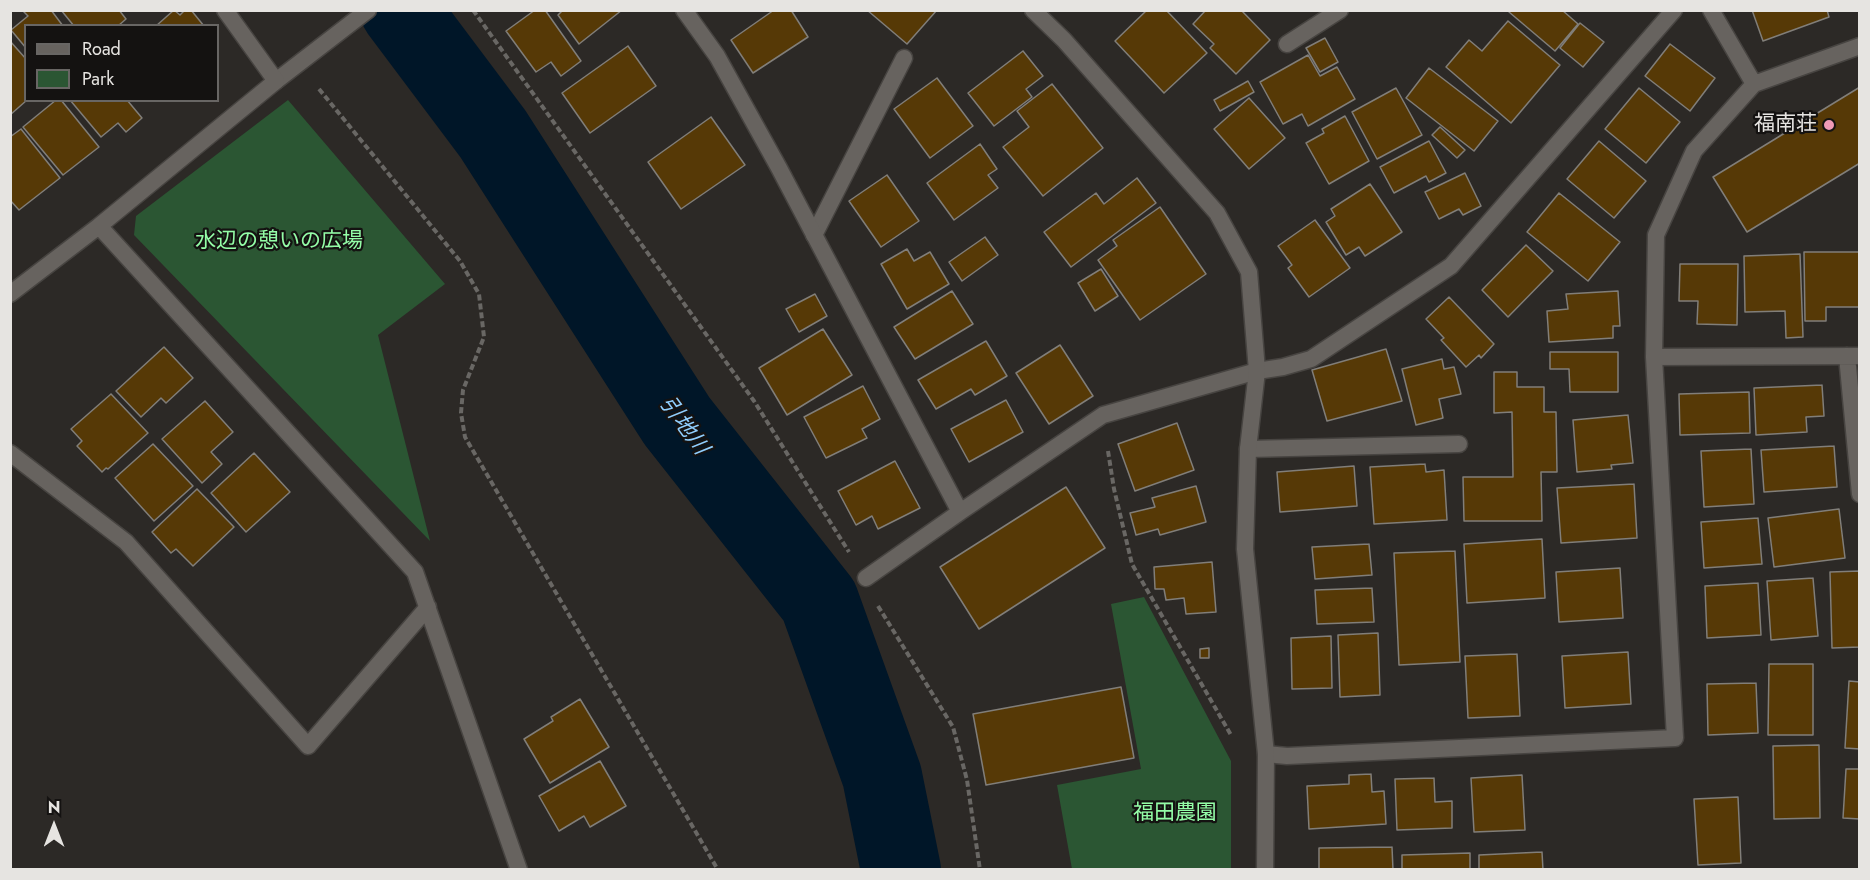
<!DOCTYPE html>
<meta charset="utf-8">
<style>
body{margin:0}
#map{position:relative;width:1870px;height:880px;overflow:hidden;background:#2c2926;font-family:Jost,sans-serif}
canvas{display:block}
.frame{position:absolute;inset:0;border:12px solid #e6e4e1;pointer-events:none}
.legend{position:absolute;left:24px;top:24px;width:195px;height:78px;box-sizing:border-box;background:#141211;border:2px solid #686664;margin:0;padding:8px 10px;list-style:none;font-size:18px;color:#e6e4e1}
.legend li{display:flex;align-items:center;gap:12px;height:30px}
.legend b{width:30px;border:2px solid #686664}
.north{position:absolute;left:24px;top:796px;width:60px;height:60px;-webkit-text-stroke:4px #141211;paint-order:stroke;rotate:0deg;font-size:16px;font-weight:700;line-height:24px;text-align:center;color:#e6e4e1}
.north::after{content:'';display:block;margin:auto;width:21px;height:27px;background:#e6e4e1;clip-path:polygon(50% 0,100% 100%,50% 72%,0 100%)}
</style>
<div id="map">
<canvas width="1870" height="880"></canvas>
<div class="frame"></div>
<ul class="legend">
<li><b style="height:8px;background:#67635f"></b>Road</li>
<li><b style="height:16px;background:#2b5633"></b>Park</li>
</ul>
<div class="north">N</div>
</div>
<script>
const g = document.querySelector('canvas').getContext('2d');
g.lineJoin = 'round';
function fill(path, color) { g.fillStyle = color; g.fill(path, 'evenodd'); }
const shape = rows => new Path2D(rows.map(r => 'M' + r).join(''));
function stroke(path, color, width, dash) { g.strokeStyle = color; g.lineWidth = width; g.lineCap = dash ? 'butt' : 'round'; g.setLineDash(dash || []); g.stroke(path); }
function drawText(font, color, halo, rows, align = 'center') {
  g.font = font + ' Jost,"Noto Sans JP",sans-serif'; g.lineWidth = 4.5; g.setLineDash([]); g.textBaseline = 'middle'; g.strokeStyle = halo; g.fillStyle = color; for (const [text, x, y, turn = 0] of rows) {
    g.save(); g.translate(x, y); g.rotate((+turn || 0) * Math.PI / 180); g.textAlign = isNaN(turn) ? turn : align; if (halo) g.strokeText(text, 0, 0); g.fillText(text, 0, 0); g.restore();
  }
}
fill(shape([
 [288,100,445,284,378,335,430,541,134,235,136,216],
 [1144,597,1231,761,1231,869,1072,869,1057,785,1141,769,1111,604]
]), '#2b5633');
stroke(shape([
 [400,10,493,134,677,421,819,601,882,776,901,870]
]), '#001628', 80);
const building = shape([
 [25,10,51,10,63,26,26,26,26,48,11,30,28,16,24,12,25,10],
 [61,10,119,10,126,19,118,26,74,26,61,10],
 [174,10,180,15,185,10,191,10,204,26,156,26,174,10],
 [535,10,545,10,581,61,561,76,551,62,536,72,506,31,535,10],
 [563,10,622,10,579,44,558,15,563,10],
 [774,10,791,10,808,37,753,73,731,40,774,10],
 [867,10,937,10,907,44,867,10],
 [1147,10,1166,10,1207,53,1164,93,1115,41,1147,10],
 [1206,10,1241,10,1270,40,1236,74,1210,48,1214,44,1193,24,1206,10],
 [1510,10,1562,10,1578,24,1555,51,1509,12,1510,10],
 [1752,10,1827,10,1829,17,1763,41,1752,10],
 [1508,21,1560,65,1511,123,1446,67,1469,40,1482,51,1508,21],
 [1580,23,1604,42,1583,67,1560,48,1580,23],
 [1325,38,1338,62,1320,72,1306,48,1325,38],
 [10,41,26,59,26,100,27,100,10,115,10,41],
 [1670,44,1715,78,1690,111,1645,76,1670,44],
 [628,46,656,86,590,133,562,93,628,46],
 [1023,51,1043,76,1026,89,1032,97,994,126,968,93,1023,51],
 [1308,55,1320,76,1337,67,1355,99,1308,126,1302,114,1283,124,1260,82,1308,55],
 [1429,68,1498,121,1474,151,1406,98,1429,68],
 [937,78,973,126,930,158,894,109,937,78],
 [1248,81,1254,92,1220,111,1214,100,1248,81],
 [1052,84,1103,148,1043,196,1003,147,1029,127,1017,111,1052,84],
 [1860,87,1860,163,1747,232,1713,177,1860,87],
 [1396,88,1422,135,1377,159,1352,112,1396,88],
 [1639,88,1680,122,1646,163,1605,129,1639,88],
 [1249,98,1285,138,1249,169,1214,129,1249,98],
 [56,100,61,100,99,147,63,175,23,127,56,100],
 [70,100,127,100,142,118,126,132,118,123,101,137,70,100],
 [1345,116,1369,161,1329,184,1306,143,1324,133,1322,129,1345,116],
 [711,117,745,165,681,209,648,162,711,117],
 [1440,127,1465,150,1457,158,1432,135,1440,127],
 [21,129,60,178,19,210,10,200,10,137,21,129],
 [1429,141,1446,173,1429,182,1426,176,1394,193,1380,167,1429,141],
 [1599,141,1646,181,1614,218,1567,179,1599,141],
 [980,144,997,169,988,175,998,188,954,220,927,183,980,144],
 [1465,173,1481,206,1463,215,1459,209,1439,219,1425,192,1465,173],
 [887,175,919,221,881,247,849,201,887,175],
 [1137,178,1156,203,1071,267,1044,232,1096,193,1104,204,1137,178],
 [1370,184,1402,232,1365,256,1359,247,1346,255,1326,222,1335,216,1331,209,1370,184],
 [1559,193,1620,242,1588,281,1527,232,1559,193],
 [1160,207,1206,274,1140,320,1098,260,1117,246,1113,240,1160,207],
 [1315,220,1350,268,1309,297,1288,268,1292,265,1278,246,1315,220],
 [985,237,998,255,962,281,949,262,985,237],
 [1526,245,1553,271,1508,317,1482,290,1526,245],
 [907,249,914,261,930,252,949,284,907,309,881,264,907,249],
 [1804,252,1859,252,1860,307,1826,307,1826,321,1805,321,1804,252],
 [1800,254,1803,337,1786,338,1785,311,1745,312,1744,256,1800,254],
 [1680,264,1738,264,1737,325,1697,324,1698,301,1679,301,1680,264],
 [1101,269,1118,296,1095,311,1078,283,1101,269],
 [952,291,973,324,915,359,894,327,952,291],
 [1618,291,1620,326,1613,326,1613,338,1549,342,1547,311,1568,309,1566,294,1618,291],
 [815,294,827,316,799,332,786,309,815,294],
 [1449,297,1494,344,1481,358,1479,355,1466,367,1441,340,1444,338,1426,319,1449,297],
 [823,329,852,375,787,415,759,368,823,329],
 [986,341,1007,376,975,395,971,389,936,409,918,380,986,341],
 [1060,345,1093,396,1049,424,1016,373,1060,345],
 [164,347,193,378,166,403,161,398,141,417,116,391,164,347],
 [1386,349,1402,401,1327,421,1312,370,1386,349],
 [1550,352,1618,352,1618,392,1570,392,1569,369,1550,369,1550,352],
 [1442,359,1444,369,1454,367,1461,394,1439,399,1443,418,1416,425,1402,369,1442,359],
 [1494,372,1517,372,1517,387,1544,387,1544,412,1556,412,1557,472,1541,472,1542,521,1464,521,1463,477,1513,477,1512,412,1494,413,1494,372],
 [1822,385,1824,416,1806,417,1807,432,1756,435,1754,388,1822,385],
 [863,386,880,419,862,429,867,438,826,458,804,417,863,386],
 [1749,392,1750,433,1680,435,1679,394,1749,392],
 [111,394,148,433,108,469,106,468,102,472,77,446,82,441,71,429,111,394],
 [1006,400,1023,432,969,462,951,429,1006,400],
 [205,401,233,432,211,452,222,464,202,483,162,439,205,401],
 [1628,415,1633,463,1611,465,1612,469,1577,472,1573,420,1628,415],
 [1177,423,1194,470,1135,491,1118,444,1177,423],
 [153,444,193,486,154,521,115,478,153,444],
 [1834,446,1837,487,1764,492,1761,450,1834,446],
 [1751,449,1754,504,1704,507,1701,451,1751,449],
 [254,453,290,492,246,532,211,493,254,453],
 [895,461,920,508,878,529,872,516,856,525,838,491,895,461],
 [1425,464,1426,472,1444,470,1447,520,1374,524,1370,467,1425,464],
 [1354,466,1357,506,1280,512,1277,472,1354,466],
 [1634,484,1637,538,1561,543,1557,488,1634,484],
 [1196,486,1206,522,1160,535,1158,529,1136,535,1130,513,1155,507,1152,498,1196,486],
 [1066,487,1105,548,979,629,940,567,1066,487],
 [197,489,234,527,193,566,176,549,171,553,152,532,197,489],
 [1839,509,1845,558,1774,567,1768,518,1839,509],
 [1758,518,1762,564,1704,568,1701,522,1758,518],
 [1542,539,1545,598,1467,603,1464,544,1542,539],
 [1369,544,1372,575,1315,579,1312,547,1369,544],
 [1455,551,1460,662,1399,665,1394,553,1455,551],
 [1212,562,1216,612,1186,614,1184,598,1166,600,1164,589,1155,589,1154,567,1212,562],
 [1620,568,1623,618,1559,622,1556,572,1620,568],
 [1860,571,1860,647,1832,648,1830,572,1860,571],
 [1813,578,1818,636,1771,640,1767,581,1813,578],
 [1758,583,1761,635,1707,638,1705,586,1758,583],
 [1372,588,1374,622,1317,624,1315,590,1372,588],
 [1378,633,1380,695,1340,697,1338,635,1378,633],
 [1331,636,1332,688,1292,689,1291,638,1331,636],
 [1209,648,1209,658,1200,658,1200,649,1209,648],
 [1628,652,1631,704,1565,708,1562,656,1628,652],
 [1517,654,1520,716,1468,718,1465,656,1517,654],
 [1769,664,1813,664,1813,735,1768,735,1769,664],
 [1849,681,1860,682,1860,749,1845,748,1849,681],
 [1756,683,1758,733,1708,735,1707,684,1756,683],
 [1121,687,1134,758,986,785,973,714,1121,687],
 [580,699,609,747,550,783,524,739,553,721,551,717,580,699],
 [1819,745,1820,818,1774,819,1773,746,1819,745],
 [600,761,626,806,590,827,584,816,559,831,539,796,600,761],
 [1846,769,1860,769,1860,819,1843,818,1846,769],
 [1371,774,1372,792,1384,791,1386,824,1309,829,1307,786,1349,784,1349,775,1371,774],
 [1522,775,1525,830,1474,832,1471,778,1522,775],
 [1434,778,1435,802,1452,801,1452,828,1397,830,1395,779,1434,778],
 [1738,797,1741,863,1698,865,1694,799,1738,797],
 [1392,847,1393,870,1319,870,1319,848,1392,847],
 [1542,852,1543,870,1479,870,1479,855,1542,852],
 [1470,853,1470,870,1402,870,1402,855,1470,853]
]);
fill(building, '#563906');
stroke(building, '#817e79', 1.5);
const service = shape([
 [814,235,904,58],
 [1248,449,1459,444]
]);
const pedestrian = shape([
 [276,81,368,10]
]);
const minor = shape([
 [684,10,717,56,779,168,960,512,1103,415,1257,371,1283,367,1311,359,1451,266,1674,10],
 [1711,10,1754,84],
 [1287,44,1340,10],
 [99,226,415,572,519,870],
 [10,294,99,226,276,81,225,10],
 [1847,356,1860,494],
 [1654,357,1656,235,1694,151,1754,84,1860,46],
 [10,453,126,542,308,746,428,607],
 [866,578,960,512],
 [1266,754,1287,756,1675,738,1654,357,1860,356]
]);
const tertiary = shape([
 [1033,10,1064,40,1217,213,1249,272,1257,371,1248,449,1245,549,1266,754,1265,870]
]);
stroke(service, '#474441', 19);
stroke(pedestrian, '#474441', 19);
stroke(minor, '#474441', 19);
stroke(tertiary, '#474441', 19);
stroke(shape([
 [473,10,754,401,849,552],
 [319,89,460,261,479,294,484,337,463,390,461,413,465,437,718,870],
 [1108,451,1114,489,1132,564,1231,735],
 [878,606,953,727,967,780,980,870]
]), '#696764', 4, [6, 3]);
stroke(service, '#67635f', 16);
stroke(pedestrian, '#67635f', 16);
stroke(minor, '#67635f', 16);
stroke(tertiary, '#67635f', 16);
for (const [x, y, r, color] of [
 [1829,125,6,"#f09ab6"]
]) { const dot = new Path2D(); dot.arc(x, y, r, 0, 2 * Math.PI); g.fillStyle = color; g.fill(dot); stroke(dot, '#141211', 2); }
drawText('21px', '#e6e4e1', '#141211', [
 ["福南荘",1817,125]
], 'right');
drawText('21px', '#94fda7', '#141211', [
 ["水辺の憩いの広場",279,242],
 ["福田農園",1175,814]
]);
drawText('italic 22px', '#90cefd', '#141211', [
 ["引地川",683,426,54]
]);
</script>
